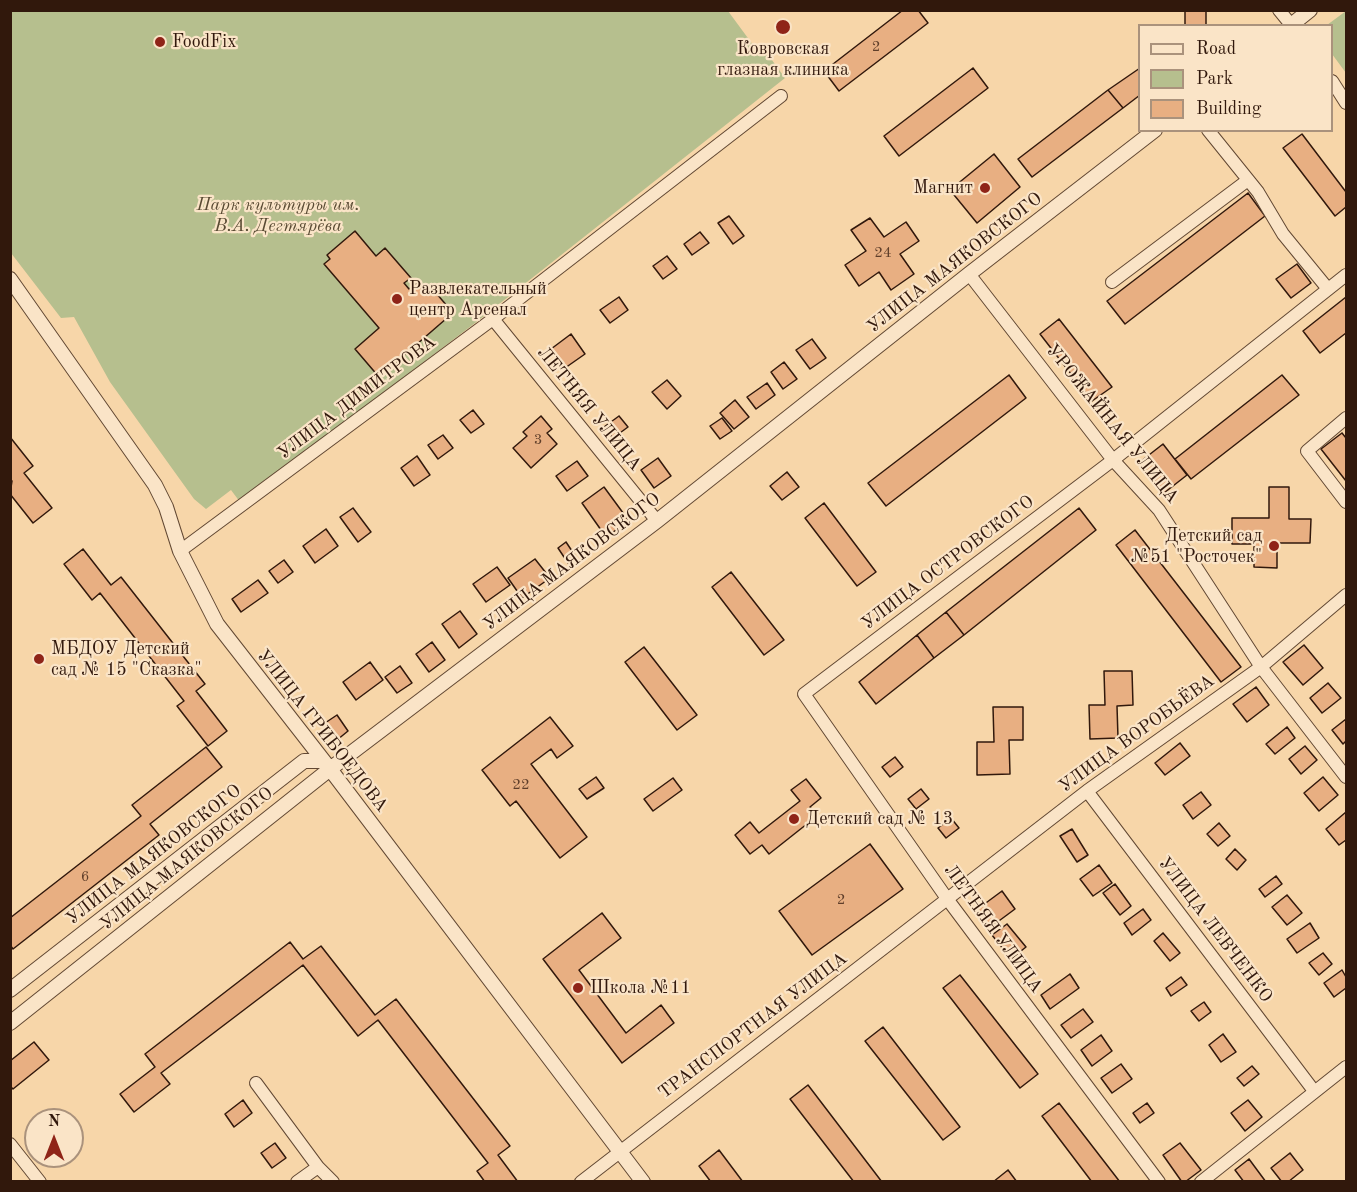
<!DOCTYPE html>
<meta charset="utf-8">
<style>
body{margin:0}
#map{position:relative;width:1357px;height:1192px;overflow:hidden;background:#f7d6a9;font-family:"Old Standard TT",serif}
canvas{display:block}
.frame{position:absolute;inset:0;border:12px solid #31180c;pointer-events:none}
.legend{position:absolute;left:1138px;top:24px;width:195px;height:108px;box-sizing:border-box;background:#fae4c7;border:2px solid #aa927c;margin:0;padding:8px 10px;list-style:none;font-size:18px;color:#31180c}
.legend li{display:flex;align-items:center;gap:12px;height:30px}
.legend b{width:30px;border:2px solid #aa927c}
.north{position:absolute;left:24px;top:1108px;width:60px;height:60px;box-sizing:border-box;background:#fae4c7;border:2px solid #aa927c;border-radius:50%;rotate:0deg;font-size:16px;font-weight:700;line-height:24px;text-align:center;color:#31180c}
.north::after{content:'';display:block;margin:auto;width:21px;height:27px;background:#8f2418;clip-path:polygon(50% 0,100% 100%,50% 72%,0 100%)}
</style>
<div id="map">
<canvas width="1357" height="1192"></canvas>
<div class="frame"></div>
<ul class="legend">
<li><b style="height:8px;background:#fae4c7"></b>Road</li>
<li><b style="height:16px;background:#b6bf8e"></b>Park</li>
<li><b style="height:16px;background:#e8af82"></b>Building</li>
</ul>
<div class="north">N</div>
</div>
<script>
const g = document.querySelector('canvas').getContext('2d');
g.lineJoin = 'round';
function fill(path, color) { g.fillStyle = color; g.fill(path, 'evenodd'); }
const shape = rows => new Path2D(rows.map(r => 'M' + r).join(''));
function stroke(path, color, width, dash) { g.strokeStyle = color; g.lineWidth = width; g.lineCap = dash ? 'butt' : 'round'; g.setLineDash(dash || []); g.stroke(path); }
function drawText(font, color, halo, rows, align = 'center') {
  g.font = font + ' "Old Standard TT",serif'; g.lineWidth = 4.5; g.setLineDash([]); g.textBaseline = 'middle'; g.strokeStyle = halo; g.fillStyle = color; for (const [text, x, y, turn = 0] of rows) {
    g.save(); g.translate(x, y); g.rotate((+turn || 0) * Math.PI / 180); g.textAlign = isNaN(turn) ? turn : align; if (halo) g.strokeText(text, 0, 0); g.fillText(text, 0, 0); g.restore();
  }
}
fill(shape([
 [11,11,728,11,756,49,761,45,785,78,479,320,240,502,231,490,206,509,194,499,110,382,74,317,61,318,11,253],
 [1346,11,1346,73,1332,54,1332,26,1327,25]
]), '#b6bf8e');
const building = shape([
 [903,10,918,10,928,23,839,91,824,71,903,10],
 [1185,10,1206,10,1206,26,1185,26,1185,10],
 [973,68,988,88,899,156,884,136,973,68],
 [1140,68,1140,95,1123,108,1108,90,1140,68],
 [1108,90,1123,108,1032,177,1018,159,1108,90],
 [1302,134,1346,192,1346,207,1335,216,1283,148,1302,134],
 [994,154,1020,187,977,223,950,190,994,154],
 [1248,193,1265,216,1125,324,1107,301,1248,193],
 [729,216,744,236,733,244,718,223,729,216],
 [870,218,884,237,906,222,919,241,900,254,914,274,891,290,879,272,859,286,845,265,866,251,851,230,870,218],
 [355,231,376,256,385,248,411,278,404,283,409,289,417,283,424,291,430,286,448,307,442,312,447,318,379,377,355,349,379,328,324,264,330,259,327,255,355,231],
 [700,232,709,243,692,255,684,244,700,232],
 [667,256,677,269,663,279,653,266,667,256],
 [1297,264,1311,283,1291,298,1276,279,1297,264],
 [619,297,628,310,610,323,600,310,619,297],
 [1346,297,1346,333,1320,353,1303,331,1346,297],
 [1059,319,1112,387,1092,401,1040,334,1059,319],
 [571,334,585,354,565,368,551,349,571,334],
 [812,339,826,358,810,369,796,350,812,339],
 [784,362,797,379,783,389,771,372,784,362],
 [1009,375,1026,398,886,506,868,483,1009,375],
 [1282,375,1299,395,1191,479,1175,459,1282,375],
 [667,380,681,396,667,409,652,392,667,380],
 [767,383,775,395,756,409,747,397,767,383],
 [735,400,749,417,734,429,720,413,735,400],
 [473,410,484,424,471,433,460,420,473,410],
 [541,416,552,429,547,433,557,444,531,468,513,448,527,436,523,432,541,416],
 [619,416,628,427,613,438,604,427,619,416],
 [722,418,732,431,720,439,710,426,722,418],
 [1342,433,1346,438,1346,481,1321,449,1342,433],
 [443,435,453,448,438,459,428,445,443,435],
 [10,437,33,466,24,473,52,508,33,523,10,494,12,481,10,479,10,437],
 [1163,444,1187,475,1164,493,1140,462,1163,444],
 [417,456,430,475,414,486,401,468,417,456],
 [658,458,671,476,654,488,641,470,658,458],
 [577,461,588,476,567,491,556,476,577,461],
 [787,472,799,487,782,500,770,486,787,472],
 [604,487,629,521,606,537,582,503,604,487],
 [1269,487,1289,487,1289,519,1311,519,1310,543,1277,543,1277,568,1254,567,1254,544,1232,544,1232,518,1269,518,1269,487],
 [824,503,876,572,857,586,805,518,824,503],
 [353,508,371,532,358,542,340,517,353,508],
 [1079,508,1096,530,964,635,946,612,1079,508],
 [326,529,338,546,315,563,303,546,326,529],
 [1135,530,1241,667,1221,682,1116,545,1135,530],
 [566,542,576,557,568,563,558,548,566,542],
 [83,549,111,585,121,577,205,684,196,691,227,731,208,746,177,706,184,701,100,593,92,600,64,564,83,549],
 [535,559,550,578,522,598,508,578,535,559],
 [284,560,293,572,278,583,269,571,284,560],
 [497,567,510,585,486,602,473,584,497,567],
 [731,572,784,640,764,655,712,587,731,572],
 [258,580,268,593,241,612,232,599,258,580],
 [460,611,477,634,459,648,442,624,460,611],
 [946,612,964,635,934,658,917,635,946,612],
 [917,635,934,658,876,704,859,682,917,635],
 [432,642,445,660,429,672,416,654,432,642],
 [1304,645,1323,668,1303,685,1283,662,1304,645],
 [644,647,697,715,677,730,625,662,644,647],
 [370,662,383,680,356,700,343,682,370,662],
 [400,666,412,683,397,693,385,677,400,666],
 [1104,671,1132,671,1133,705,1117,706,1118,738,1090,739,1089,705,1105,705,1104,671],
 [1328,683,1341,698,1322,713,1310,698,1328,683],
 [1256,687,1269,705,1247,722,1233,704,1256,687],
 [993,707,1023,707,1023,740,1009,740,1010,774,977,775,977,742,994,742,993,707],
 [337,715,348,731,337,740,325,723,337,715],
 [550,717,573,746,557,758,551,749,531,764,587,837,560,858,516,801,510,806,482,770,550,717],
 [1346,719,1346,741,1343,744,1332,730,1346,719],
 [1287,727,1295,738,1275,754,1266,744,1287,727],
 [1180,743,1190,756,1165,775,1155,763,1180,743],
 [1305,746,1317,760,1301,774,1289,759,1305,746],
 [206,747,222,767,150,824,159,835,13,949,10,945,10,918,141,816,132,805,206,747],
 [895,757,903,767,890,777,882,767,895,757],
 [596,777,604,788,587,799,579,789,596,777],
 [1323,777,1338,795,1319,811,1304,793,1323,777],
 [673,778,682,790,653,811,644,799,673,778],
 [806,779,821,798,810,807,817,816,769,854,762,845,750,854,735,835,750,822,759,833,800,801,791,790,806,779],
 [921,789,929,799,916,809,908,799,921,789],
 [1201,792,1211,805,1193,819,1183,805,1201,792],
 [1346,812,1346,840,1339,845,1326,829,1346,812],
 [951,818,959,828,946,838,938,828,951,818],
 [1219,823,1230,836,1218,846,1207,834,1219,823],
 [1072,829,1088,855,1077,862,1060,836,1072,829],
 [870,844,903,889,812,955,779,911,870,844],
 [1235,849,1246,860,1237,870,1226,859,1235,849],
 [1099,865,1112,883,1093,896,1080,879,1099,865],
 [1276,876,1282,884,1265,897,1259,889,1276,876],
 [1115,884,1131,906,1120,915,1103,893,1115,884],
 [1002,891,1015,909,988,929,975,911,1002,891],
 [1287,895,1302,913,1287,925,1272,907,1287,895],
 [1143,909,1151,920,1132,935,1124,923,1143,909],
 [602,913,621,938,579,970,626,1033,661,1005,674,1023,622,1063,543,959,602,913],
 [1310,923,1319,938,1297,953,1287,939,1310,923],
 [1007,924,1026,947,1011,959,992,935,1007,924],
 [1163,933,1180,953,1170,961,1154,941,1163,933],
 [290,942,303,959,321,946,375,1015,396,999,510,1146,498,1155,518,1182,485,1182,477,1171,488,1163,378,1020,358,1036,303,965,161,1073,170,1084,134,1112,120,1094,155,1067,145,1054,290,942],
 [1323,953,1332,964,1319,975,1309,963,1323,953],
 [1342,970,1346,977,1346,988,1334,997,1324,983,1342,970],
 [1070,974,1079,988,1050,1009,1041,995,1070,974],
 [960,975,1038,1074,1020,1088,943,988,960,975],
 [1181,977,1187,985,1171,996,1166,988,1181,977],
 [1204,1002,1211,1012,1199,1021,1191,1011,1204,1002],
 [1083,1009,1093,1022,1071,1038,1061,1025,1083,1009],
 [883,1027,960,1127,943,1140,865,1041,883,1027],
 [1223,1034,1236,1052,1221,1062,1209,1045,1223,1034],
 [1101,1035,1112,1051,1092,1066,1081,1050,1101,1035],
 [34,1042,49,1060,13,1089,10,1086,10,1061,34,1042],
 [1121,1064,1132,1079,1112,1093,1101,1078,1121,1064],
 [1252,1066,1259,1074,1244,1086,1237,1078,1252,1066],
 [808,1085,882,1182,854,1182,790,1099,808,1085],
 [243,1100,252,1113,234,1127,225,1114,243,1100],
 [1248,1100,1262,1117,1245,1131,1231,1113,1248,1100],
 [1059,1103,1120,1182,1092,1182,1042,1116,1059,1103],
 [1147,1103,1154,1113,1140,1123,1133,1113,1147,1103],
 [275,1143,286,1158,272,1168,261,1153,275,1143],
 [1180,1143,1201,1170,1185,1182,1182,1182,1163,1155,1180,1143],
 [719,1150,743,1182,711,1182,699,1166,719,1150],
 [1290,1153,1303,1170,1288,1182,1282,1182,1271,1168,1290,1153],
 [1249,1159,1266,1182,1244,1182,1235,1170,1249,1159],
 [1008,1170,1017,1182,993,1182,1008,1170]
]);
fill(building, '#e8af82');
stroke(building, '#31180c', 1.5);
const minor = shape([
 [1279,10,1292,26],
 [1332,81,1346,103],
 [1208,130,1258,192,1283,234,1328,289],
 [969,274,1113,460,1159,510,1261,667,1346,777],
 [1112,282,1248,180],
 [493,319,657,521],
 [1346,418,1307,451,1346,502],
 [180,551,493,319,781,96],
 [1087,791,1314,1091],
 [256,1083,318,1167,333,1182],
 [10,1144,40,1182],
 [297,1182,318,1167],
 [581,1182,1087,791,1261,667,1346,595],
 [1159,1182,948,900,804,694,1113,460,1346,275],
 [1201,1182,1346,1067]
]);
const tertiary = shape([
 [1290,26,1310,10],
 [10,279,155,485,166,507,180,551,217,624,330,769,643,1182],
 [10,990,304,761,323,761],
 [10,1023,330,769,657,521,969,274,1155,130]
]);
stroke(minor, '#624833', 14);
stroke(tertiary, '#624833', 16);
stroke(minor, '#fae4c7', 12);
stroke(tertiary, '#fae4c7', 14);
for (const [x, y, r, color] of [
 [783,27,8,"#8f2418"],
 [160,42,6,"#8f2418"],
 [985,188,6,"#8f2418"],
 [397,299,6,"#8f2418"],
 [1274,546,6,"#8f2418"],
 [39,659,6,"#8f2418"],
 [794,819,6,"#8f2418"],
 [578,988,6,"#8f2418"]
]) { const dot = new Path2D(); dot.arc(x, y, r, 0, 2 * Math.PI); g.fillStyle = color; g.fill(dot); stroke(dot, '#fae4c7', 2); }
drawText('15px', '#5f3e2a', null, [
 ["2",876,47],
 ["24",883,253],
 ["3",538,440],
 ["22",521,785],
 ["6",85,877],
 ["2",841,900]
]);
drawText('18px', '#31180c', '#fae4c7', [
 ["FoodFix",172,42],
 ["Ковровская",783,49,"center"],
 ["глазная клиника",783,70,"center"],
 ["Магнит",973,188,"right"],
 ["Развлекательный",409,289],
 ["центр Арсенал",409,310],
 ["Детский сад",1262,536,"right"],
 ["№51 \"Росточек\"",1262,557,"right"],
 ["МБДОУ Детский",51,649],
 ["сад № 15 \"Сказка\"",51,670],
 ["Детский сад № 13",806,819],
 ["Школа №11",590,988]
], 'left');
drawText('italic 18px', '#594a33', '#fae4c7', [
 ["Парк культуры им.",278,205],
 ["В.А. Дегтярёва",278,226]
]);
drawText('18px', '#31180c', '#fae4c7', [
 ["УЛИЦА МАЯКОВСКОГО",955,263,-38],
 ["УЛИЦА ДИМИТРОВА",357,398,-37],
 ["ЛЕТНЯЯ УЛИЦА",589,409,51],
 ["УРОЖАЙНАЯ УЛИЦА",1112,424,51],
 ["УЛИЦА МАЯКОВСКОГО",572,562,-37],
 ["УЛИЦА ОСТРОВСКОГО",948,563,-37],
 ["УЛИЦА ГРИБОЕДОВА",322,731,52],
 ["УЛИЦА ВОРОБЬЁВА",1137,734,-36],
 ["УЛИЦА МАЯКОВСКОГО",154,855,-38],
 ["УЛИЦА МАЯКОВСКОГО",187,859,-39],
 ["ЛЕТНЯЯ УЛИЦА",993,929,54],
 ["УЛИЦА ЛЕВЧЕНКО",1215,930,53],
 ["ТРАНСПОРТНАЯ УЛИЦА",753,1026,-37]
]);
</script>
